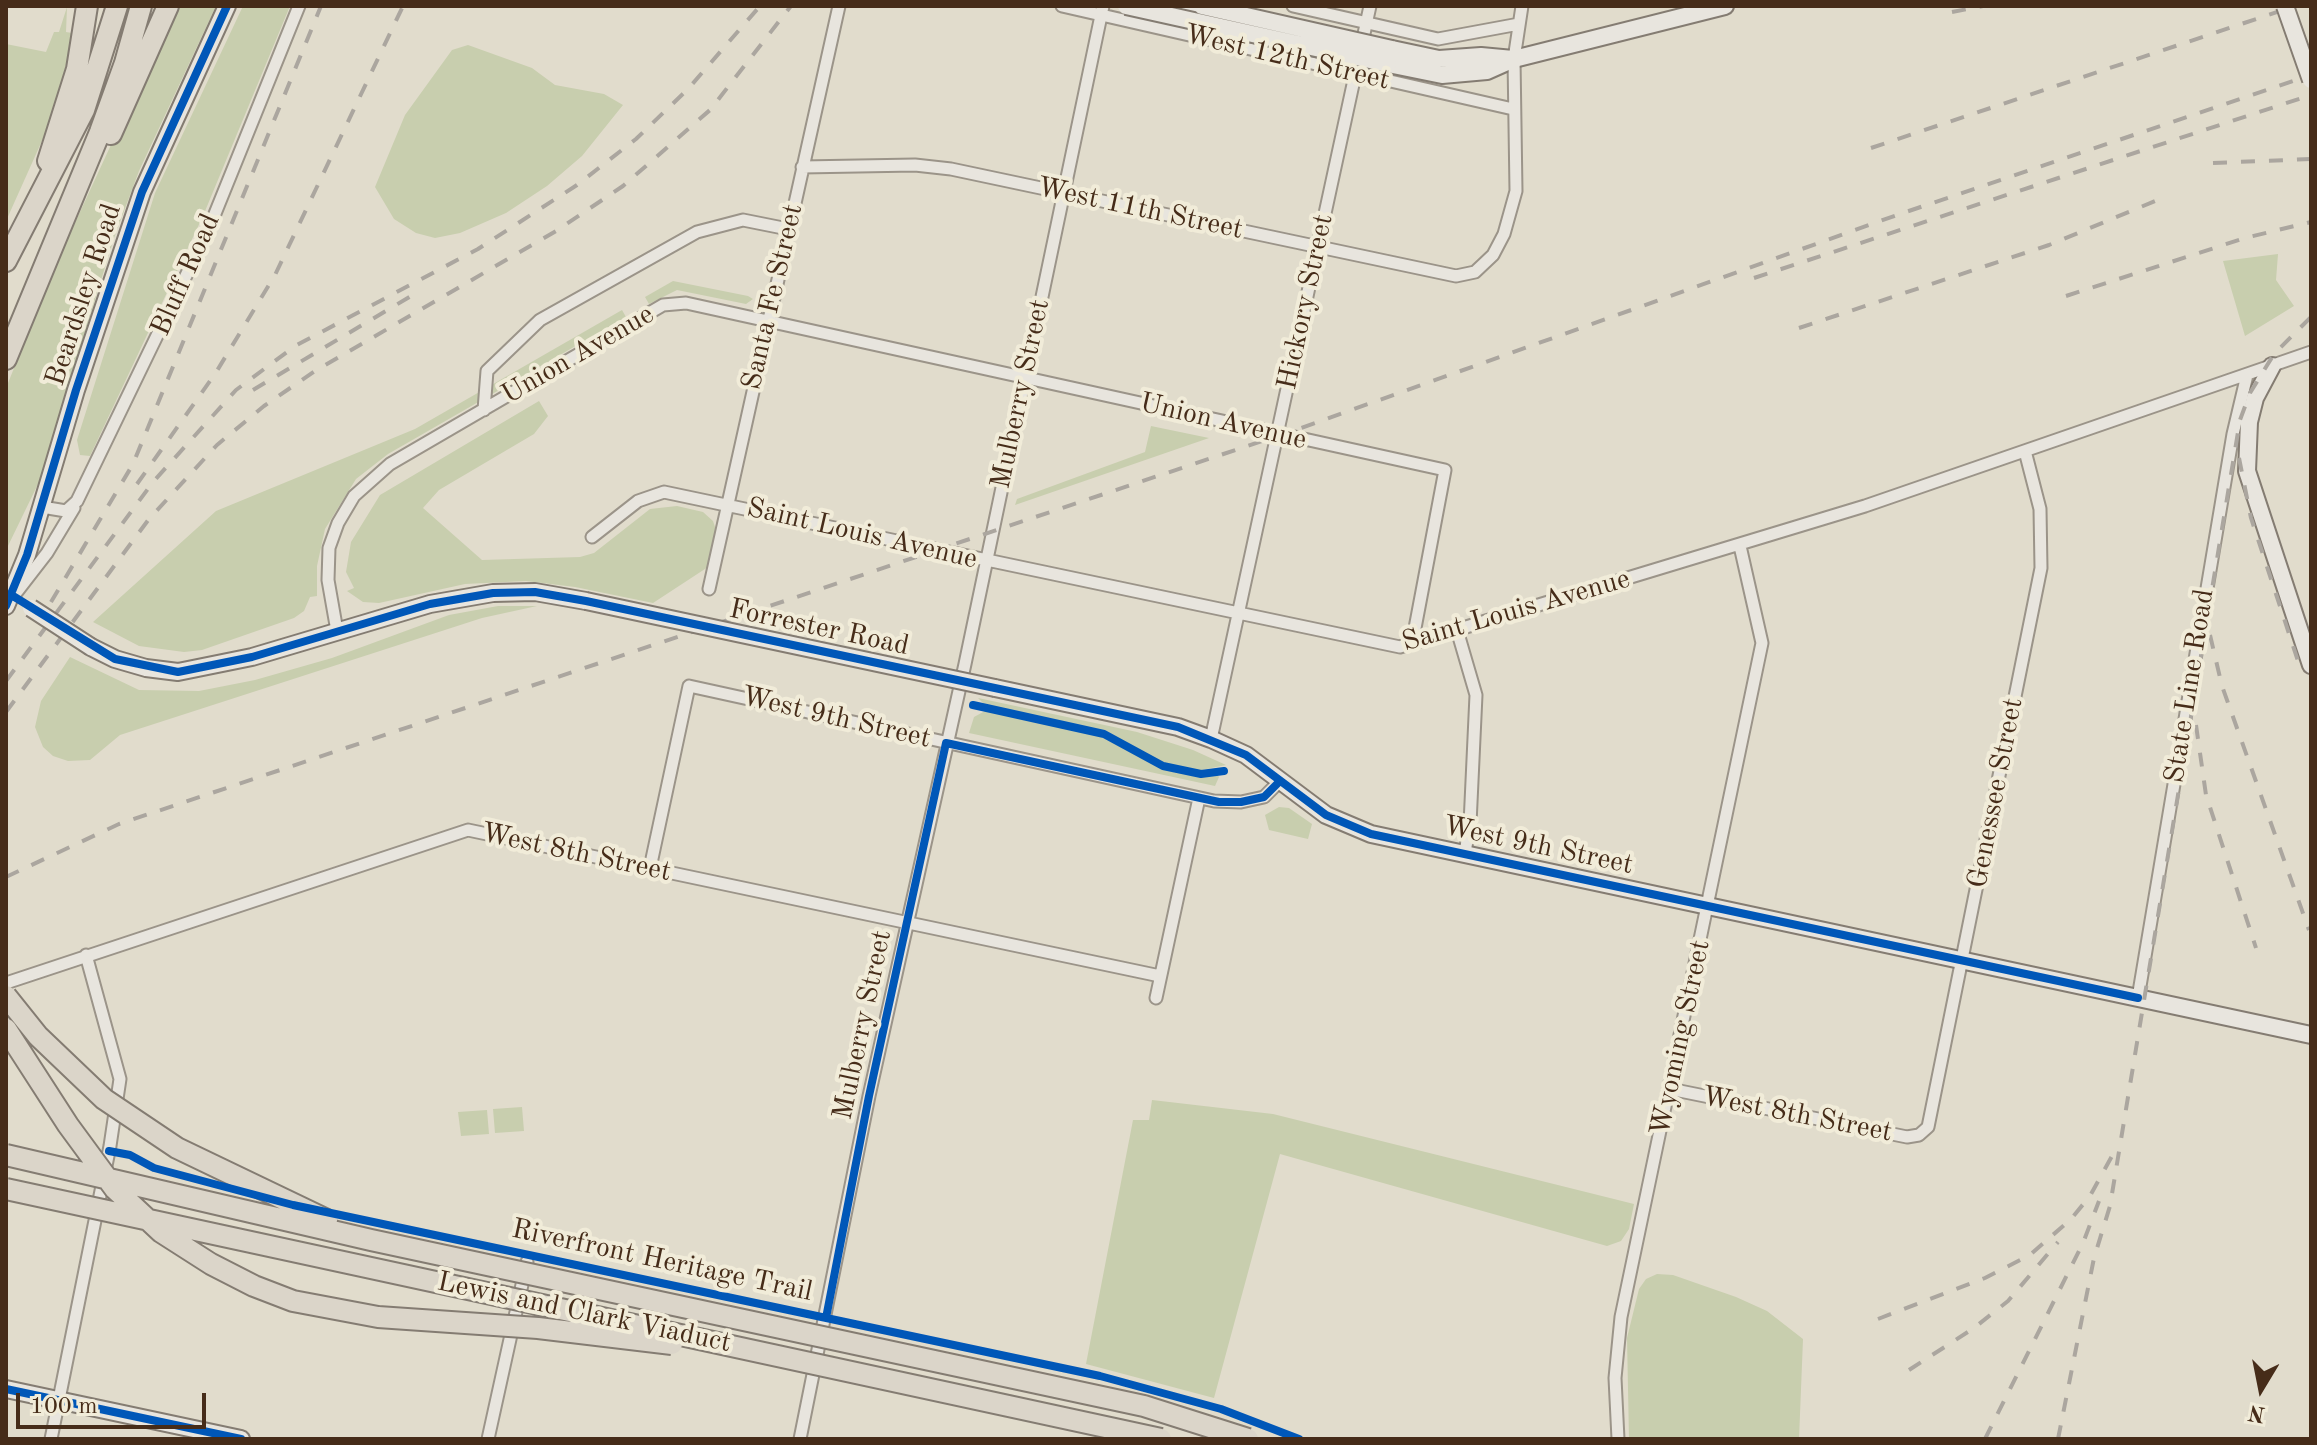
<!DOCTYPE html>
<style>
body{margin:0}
#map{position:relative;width:2317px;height:1445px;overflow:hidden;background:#e1dccc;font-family:"Old Standard TT",serif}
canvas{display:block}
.frame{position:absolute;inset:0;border:8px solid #462c19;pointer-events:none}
.north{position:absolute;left:2221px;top:1349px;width:80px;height:80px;-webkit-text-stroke:6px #f1ecd9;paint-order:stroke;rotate:190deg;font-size:22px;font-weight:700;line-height:32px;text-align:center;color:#462c19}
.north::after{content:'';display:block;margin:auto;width:28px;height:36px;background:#462c19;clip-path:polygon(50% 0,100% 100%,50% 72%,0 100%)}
.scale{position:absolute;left:16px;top:1393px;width:190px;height:36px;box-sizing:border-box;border:4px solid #462c19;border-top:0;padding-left:10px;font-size:24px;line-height:28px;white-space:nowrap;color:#462c19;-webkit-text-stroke:6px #f1ecd9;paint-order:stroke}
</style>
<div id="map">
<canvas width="2317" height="1445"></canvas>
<div class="frame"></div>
<div class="north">N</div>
<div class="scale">100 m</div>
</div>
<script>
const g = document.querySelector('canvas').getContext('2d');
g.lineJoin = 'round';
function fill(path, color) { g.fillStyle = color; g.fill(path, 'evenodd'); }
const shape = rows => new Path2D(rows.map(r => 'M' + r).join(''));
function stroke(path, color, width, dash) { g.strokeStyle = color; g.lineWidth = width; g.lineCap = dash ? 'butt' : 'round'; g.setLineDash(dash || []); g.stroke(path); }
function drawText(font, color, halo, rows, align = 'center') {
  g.font = font + ' "Old Standard TT",serif'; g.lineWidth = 8; g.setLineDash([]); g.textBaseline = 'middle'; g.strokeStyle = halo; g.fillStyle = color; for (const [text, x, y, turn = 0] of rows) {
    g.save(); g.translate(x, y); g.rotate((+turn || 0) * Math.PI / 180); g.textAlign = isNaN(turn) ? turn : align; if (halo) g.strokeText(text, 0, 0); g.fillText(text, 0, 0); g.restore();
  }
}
fill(shape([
 [175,6,216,6,139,171,114,238,39,482,6,550,6,388,56,264],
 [243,6,290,6,203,216,90,456,80,455,77,440,155,193],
 [67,7,66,32,72,33,71,44,54,114,6,221,6,44,46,52,54,32,59,32],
 [468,45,532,68,555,85,604,94,623,105,582,156,547,186,506,213,460,233,435,238,416,233,394,219,375,187,405,115,452,50],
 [2278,254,2276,280,2294,306,2245,336,2223,261],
 [673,281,748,296,753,299,746,304,677,290,649,304,645,297],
 [622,310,626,317,388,454,356,479,325,529,317,566,317,596,310,597,304,611,294,618,202,650,184,652,139,646,93,622,216,511,415,429],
 [539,401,548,416,534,434,439,490,423,508,482,560,580,557,594,553,650,509,677,506,703,512,713,521,716,530,708,567,653,603,575,587,526,581,465,584,379,603,363,602,347,591,354,588,346,572,351,542,380,495],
 [1151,426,1209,438,1015,505,1017,499,1145,452],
 [498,606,537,606,482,618,120,735,90,760,68,761,53,756,43,747,35,727,41,701,70,657,139,690,199,691,255,680,332,658,449,615],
 [978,698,1137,732,1193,750,1226,765,1197,771,1162,763,1106,732,986,706],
 [985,711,1102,737,1160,768,1196,776,1217,774,1219,777,1215,786,969,733,974,717],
 [1279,807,1289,808,1312,824,1308,839,1269,830,1265,815],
 [1152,1100,1273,1114,1634,1204,1629,1229,1621,1241,1607,1246,1280,1154,1214,1398,1086,1364,1133,1120,1149,1120],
 [522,1107,524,1131,495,1133,493,1109],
 [487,1110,489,1134,461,1136,458,1112],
 [1657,1274,1673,1275,1736,1297,1767,1311,1803,1339,1799,1439,1629,1439,1627,1338,1639,1289,1646,1279]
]), '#c8ceae');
const street = shape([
 [1062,6,1513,109],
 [1168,6,1211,16],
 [1293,6,1438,39,1519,24],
 [802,167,915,165,951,169,1456,276,1475,272,1493,255,1504,234,1516,191,1514,59,1522,6],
 [484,410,487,371,540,320,697,232,743,220,788,229],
 [42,507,66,511,77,501,210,226,299,6],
 [592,537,638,501,664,492,1400,647,1865,506,2311,352],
 [709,589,839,6],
 [16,593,47,553,74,508],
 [1457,630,1476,695,1470,824,1465,852],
 [337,631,328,580,329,548,338,523,354,496,390,464,663,305,686,303,1445,470,1412,644],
 [1211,739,1370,6],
 [650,868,689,686,1214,801,1241,802,1264,797,1280,781],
 [6,983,468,830,1160,976],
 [1156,998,1199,798],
 [2138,998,2233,434,2247,375],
 [1670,1089,1907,1137,1919,1135,1928,1127,2041,568,2040,509,2025,451],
 [51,1439,110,1146,120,1079,86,955],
 [488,1439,527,1262],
 [800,1439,869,1096,965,664,1103,6],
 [1618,1439,1615,1378,1621,1317,1762,643,1740,546]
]);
const secondary = shape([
 [1392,49,1439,59,1481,56,1513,59],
 [1388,64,1442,75,1487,71,1514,59,1725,6],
 [2272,366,2255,398,2249,422,2247,471,2311,665],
 [6,606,27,555,76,390,142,192,227,6],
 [91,647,115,659,146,668,178,672,252,657,430,604,493,593,535,592,586,601],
 [995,688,1178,727,1211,739,1246,755,1326,815,1371,834,2311,1035],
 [6,1389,241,1439]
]);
const highway = shape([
 [111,134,168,6],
 [48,161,77,69,87,6],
 [6,261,84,110,117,6],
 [6,359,100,132,125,63,141,6]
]);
stroke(street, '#9b9489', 15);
stroke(secondary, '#847c72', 20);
stroke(highway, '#847c72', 24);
stroke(street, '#e8e5de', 11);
stroke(secondary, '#e8e5de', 16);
stroke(highway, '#dbd5c9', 20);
stroke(shape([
 [1952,12,1983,6],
 [1871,148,2295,6],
 [2213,163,2311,159],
 [1754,278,2311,95],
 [2066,296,2245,238,2311,222],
 [1799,328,2049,245,2160,199],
 [253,390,411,296],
 [2239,458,2251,518,2298,661],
 [137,484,215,374,275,275,403,6],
 [51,602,133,464,321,6],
 [2210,635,2222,686,2309,930],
 [6,681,153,482,236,390,295,346,478,249,577,185,636,139,688,89,760,6],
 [6,712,149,519,217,445,264,406,315,371,556,231,623,186,710,110,791,6],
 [2196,725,2206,795,2256,948],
 [6,877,119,824,1301,428,1897,215,2311,75],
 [1878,1319,1985,1278,2030,1255,2071,1219,2090,1196,2112,1156],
 [1909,1370,1974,1328,2008,1301,2058,1242],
 [1985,1439,2083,1243,2099,1201],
 [2058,1439,2094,1258,2110,1206,2240,420,2250,393,2274,354,2311,317]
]), '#aba69f', 4, [14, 14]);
const secondaryBridge = shape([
 [1126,6,1388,64],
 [1202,6,1392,49],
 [2285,6,2311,80],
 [586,601,995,688],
 [31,608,91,647]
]);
const highwayBridge = shape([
 [6,996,38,1036,104,1099,177,1148,327,1220],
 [6,1029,68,1125,115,1189,161,1232,211,1264,254,1286,293,1301,378,1317,538,1328,672,1344],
 [6,1155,371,1240,1144,1406,1248,1439],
 [6,1189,1161,1439]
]);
stroke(secondaryBridge, '#847c72', 20, []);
stroke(highwayBridge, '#847c72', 24, []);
stroke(secondaryBridge, '#e8e5de', 16);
stroke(highwayBridge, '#dbd5c9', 20);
stroke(shape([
 [13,596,115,659,178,672,252,657,430,604,493,593,535,592,586,601,1178,727,1246,755,1326,815,1371,834,2138,998],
 [6,606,27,555,76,390,142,192,227,6],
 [973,705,1104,734,1163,766,1201,774,1224,771],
 [109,1151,130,1155,154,1168,293,1205,1100,1376,1221,1409,1299,1439],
 [826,1318,869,1096,946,743,1219,802,1241,802,1264,797,1280,781],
 [6,1389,241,1439]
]), '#0057b8', 8);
drawText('28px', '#462c19', '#f1ecd9', [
 ["West 12th Street",1287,58,13],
 ["West 11th Street",1140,209,12],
 ["Bluff Road",186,275,-66],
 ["Beardsley Road",84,295,-72],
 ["Santa Fe Street",773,297,-77],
 ["Hickory Street",1306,302,-78],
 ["Union Avenue",578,355,-30],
 ["Mulberry Street",1021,394,-78],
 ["Union Avenue",1223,422,13],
 ["Saint Louis Avenue",862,534,13],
 ["Saint Louis Avenue",1516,611,-16],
 ["Forrester Road",819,628,12],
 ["State Line Road",2190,686,-81],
 ["West 9th Street",836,718,13],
 ["Genessee Street",1996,793,-79],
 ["West 9th Street",1538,846,12],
 ["West 8th Street",576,853,12],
 ["Mulberry Street",863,1025,-78],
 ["Wyoming Street",1681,1038,-78],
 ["West 8th Street",1797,1115,11],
 ["Riverfront Heritage Trail",662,1261,12],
 ["Lewis and Clark Viaduct",584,1313,12]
]);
</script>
